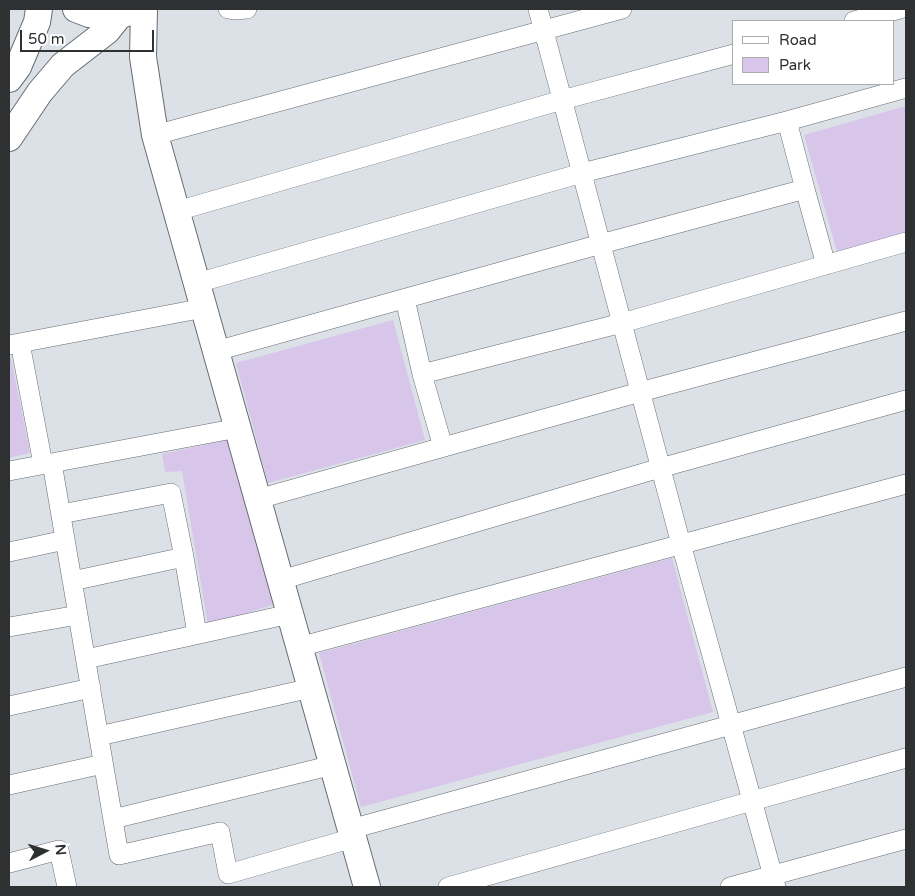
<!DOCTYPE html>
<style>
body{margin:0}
#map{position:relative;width:915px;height:896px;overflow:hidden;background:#dbe1e7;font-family:"Varela Round",sans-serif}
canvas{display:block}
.frame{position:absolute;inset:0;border:10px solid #2e3032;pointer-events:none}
.legend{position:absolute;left:732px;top:20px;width:162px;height:65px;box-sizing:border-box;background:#fff;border:1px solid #abacad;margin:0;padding:6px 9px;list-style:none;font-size:15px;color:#2e3032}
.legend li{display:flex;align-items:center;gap:10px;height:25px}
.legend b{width:25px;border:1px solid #abacad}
.north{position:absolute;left:20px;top:826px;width:50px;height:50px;-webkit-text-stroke:4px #fff;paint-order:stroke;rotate:85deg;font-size:14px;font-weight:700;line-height:20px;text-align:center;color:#2e3032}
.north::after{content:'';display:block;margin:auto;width:18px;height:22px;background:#2e3032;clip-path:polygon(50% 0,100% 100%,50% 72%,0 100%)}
.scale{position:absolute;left:20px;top:30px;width:134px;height:22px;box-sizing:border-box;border:2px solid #2e3032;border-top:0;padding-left:6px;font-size:15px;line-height:18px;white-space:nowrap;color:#2e3032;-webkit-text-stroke:4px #fff;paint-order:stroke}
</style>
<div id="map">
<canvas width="915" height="896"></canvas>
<div class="frame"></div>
<ul class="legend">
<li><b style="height:6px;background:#fff"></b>Road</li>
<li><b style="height:14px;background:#d7c5ea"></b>Park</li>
</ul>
<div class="north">N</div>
<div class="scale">50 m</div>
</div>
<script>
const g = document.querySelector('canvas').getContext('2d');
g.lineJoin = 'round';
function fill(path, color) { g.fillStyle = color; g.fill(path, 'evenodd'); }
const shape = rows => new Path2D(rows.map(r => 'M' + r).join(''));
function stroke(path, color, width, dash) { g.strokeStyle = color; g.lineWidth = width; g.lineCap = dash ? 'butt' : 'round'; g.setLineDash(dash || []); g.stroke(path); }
fill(shape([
 [906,106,906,235,838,255,804,135],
 [393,320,425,440,268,483,236,363],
 [9,358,11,358,30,453,9,458],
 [231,439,276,604,208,625,182,471,165,472,162,454],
 [672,558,713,712,361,807,319,653]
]), '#d7c5ea');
const street = shape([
 [228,9,234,10,247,9],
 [538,9,681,544,776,887],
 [854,21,900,9],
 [155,135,622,9],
 [805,189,787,121,906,88],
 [177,211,562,100,734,54],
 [197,283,582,173,787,121],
 [405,299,422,374],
 [20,343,43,464],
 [9,345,204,308],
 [216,351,601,244,805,189,826,265],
 [443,447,422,374,622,323,906,242],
 [52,463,119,855,220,832,228,874,353,838],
 [9,471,238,428],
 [258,499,640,392,906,321],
 [61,514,171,493,184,557,197,634],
 [9,552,65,540],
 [281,580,660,468,906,400],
 [72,581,184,557],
 [9,627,78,615],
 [299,647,906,484],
 [86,659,290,614],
 [9,706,91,688],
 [99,736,311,688],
 [9,785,103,764],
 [113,819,333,765],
 [351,829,906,677],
 [9,863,59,850,67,887],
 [448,887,752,801,906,758],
 [730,887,906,839]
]);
const secondary = shape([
 [76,9,89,14,104,17,119,16,129,12],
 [144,9,143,57,155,135,367,887],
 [9,79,18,67,37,22,39,9],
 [9,138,40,92,63,65,107,31,119,16]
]);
stroke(street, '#676d72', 20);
stroke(secondary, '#676d72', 28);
stroke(street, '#fff', 19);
stroke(secondary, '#fff', 26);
</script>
